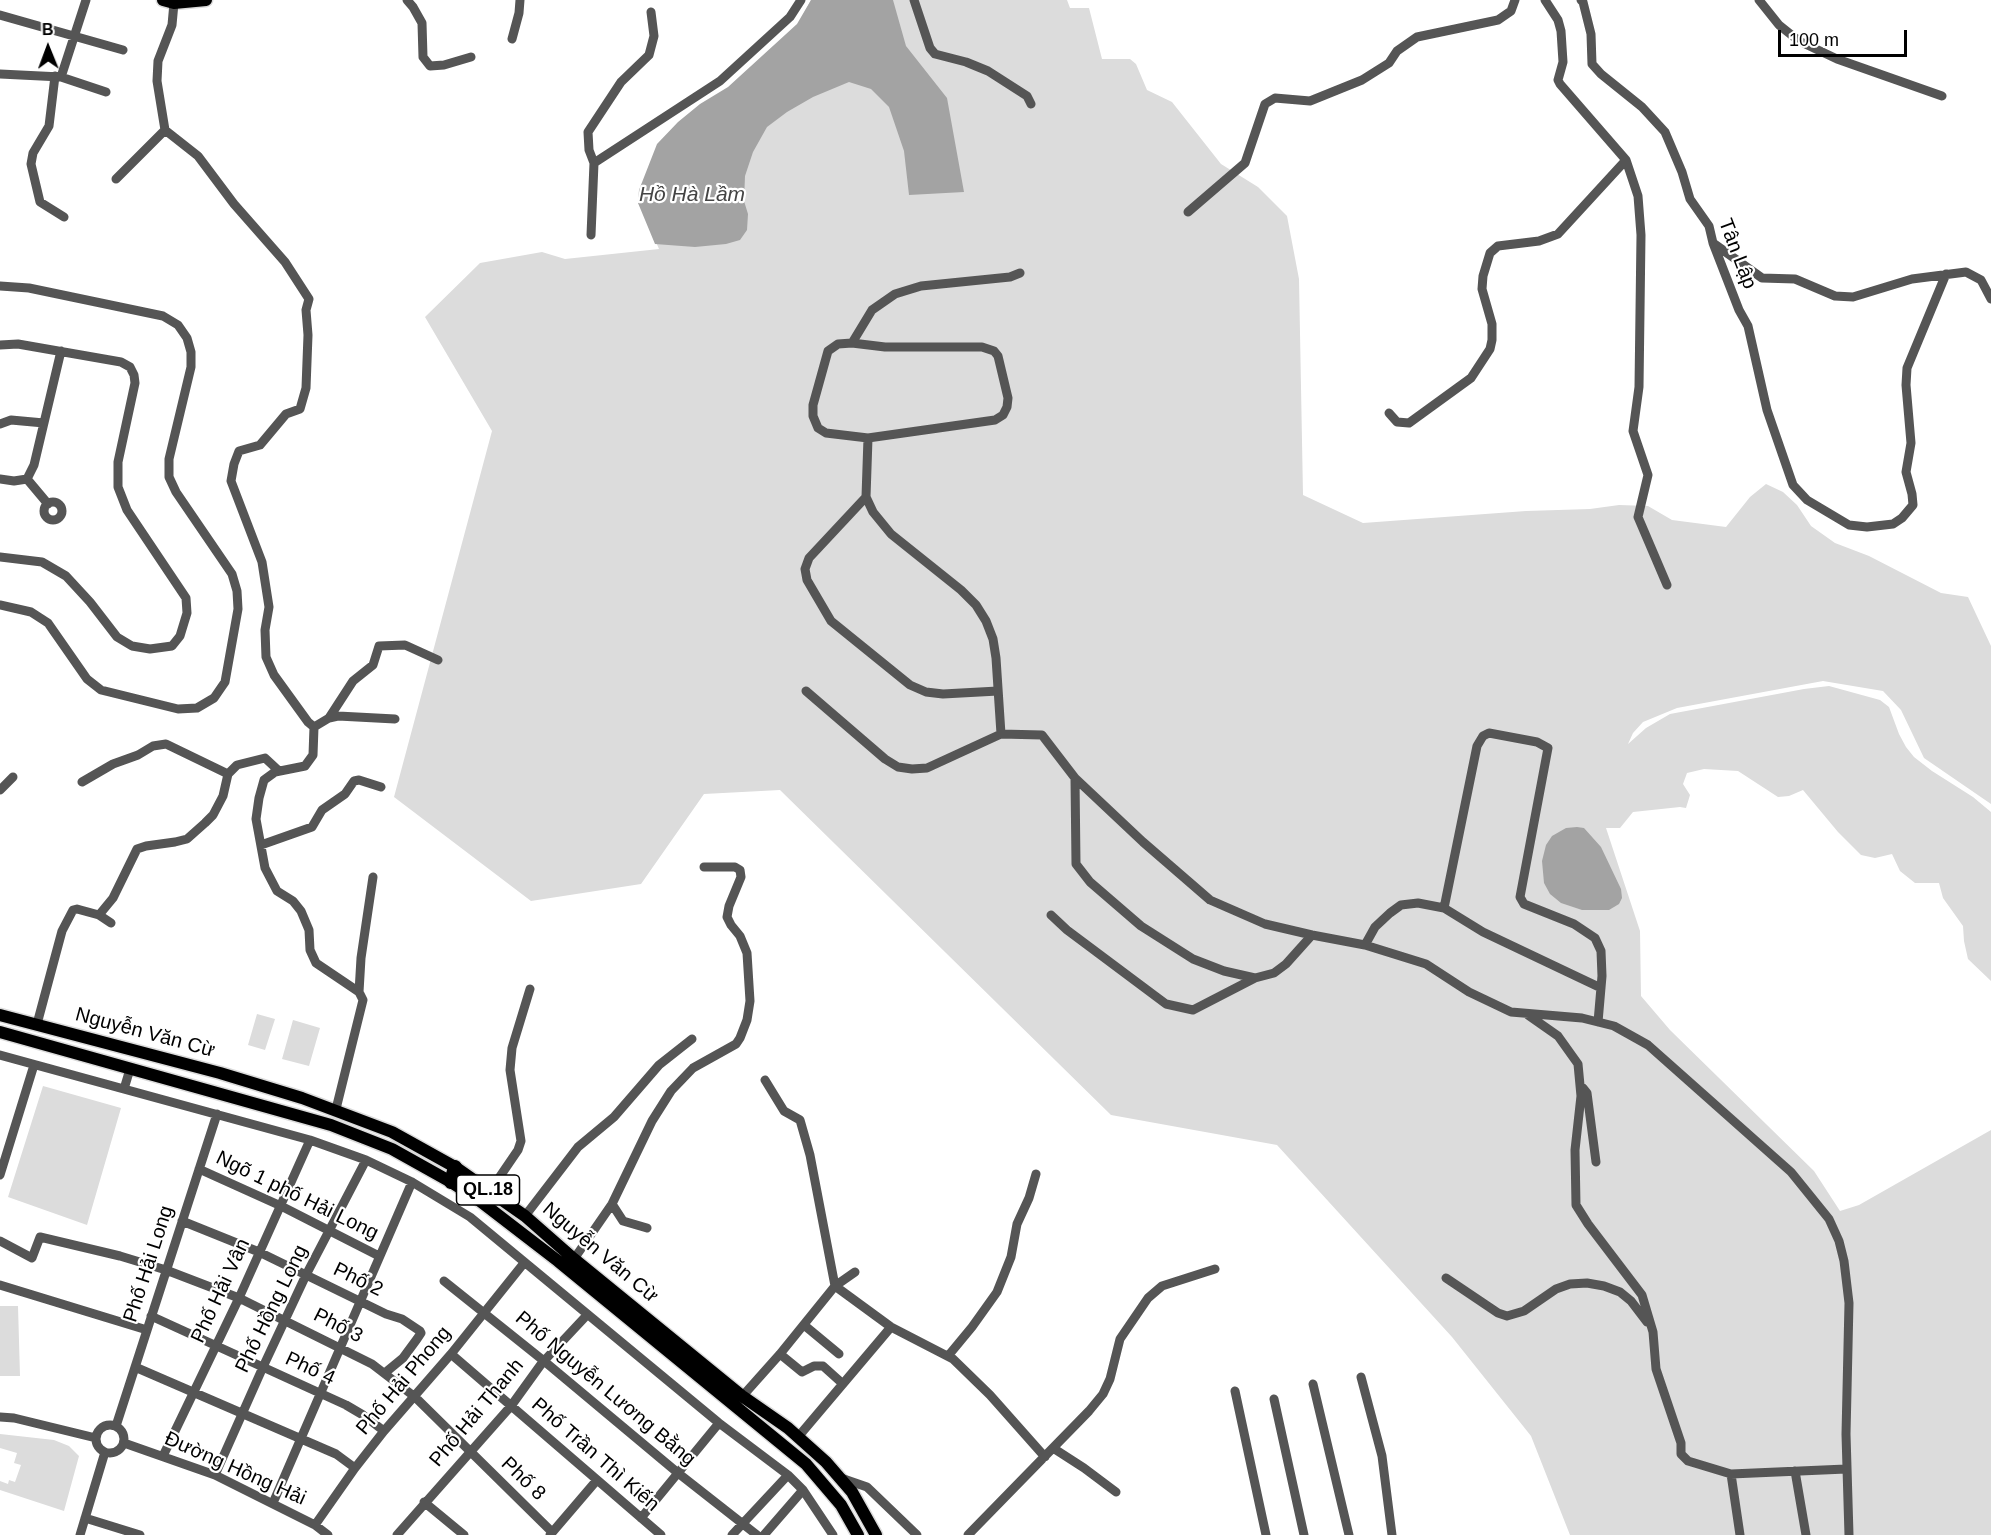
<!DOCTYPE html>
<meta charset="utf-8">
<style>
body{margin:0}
#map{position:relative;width:1991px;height:1535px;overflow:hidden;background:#fff;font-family:Helvetica,sans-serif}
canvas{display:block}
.north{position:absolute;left:18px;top:18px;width:60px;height:60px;-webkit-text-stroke:4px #fff;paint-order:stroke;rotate:359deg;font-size:16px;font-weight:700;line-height:24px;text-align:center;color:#000}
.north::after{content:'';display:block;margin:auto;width:21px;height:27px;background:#000;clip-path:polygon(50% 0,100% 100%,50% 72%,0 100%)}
.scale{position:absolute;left:1778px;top:30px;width:129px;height:27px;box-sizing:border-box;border:3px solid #000;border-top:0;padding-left:8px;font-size:18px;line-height:21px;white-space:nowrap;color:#000;-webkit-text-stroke:4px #fff;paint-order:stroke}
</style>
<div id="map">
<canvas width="1991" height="1535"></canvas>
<div class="north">B</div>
<div class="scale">100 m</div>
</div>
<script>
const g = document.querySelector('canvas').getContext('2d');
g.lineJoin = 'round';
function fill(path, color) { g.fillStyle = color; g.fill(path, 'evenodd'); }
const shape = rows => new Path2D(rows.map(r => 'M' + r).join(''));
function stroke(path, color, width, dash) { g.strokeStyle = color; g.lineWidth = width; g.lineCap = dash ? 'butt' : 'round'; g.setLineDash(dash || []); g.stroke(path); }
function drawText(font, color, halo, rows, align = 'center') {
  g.font = font + ' Helvetica,sans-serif'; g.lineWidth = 4.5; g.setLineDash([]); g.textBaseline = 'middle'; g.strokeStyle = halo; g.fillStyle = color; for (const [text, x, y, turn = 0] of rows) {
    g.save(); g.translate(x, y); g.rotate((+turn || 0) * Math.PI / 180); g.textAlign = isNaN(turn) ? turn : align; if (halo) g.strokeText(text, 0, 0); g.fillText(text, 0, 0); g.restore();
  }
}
fill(shape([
 [811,0,1067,0,1070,8,1089,8,1102,59,1130,59,1136,64,1147,90,1172,102,1221,164,1258,187,1287,216,1299,279,1303,495,1363,523,1526,511,1590,509,1619,505,1648,506,1672,520,1726,527,1750,497,1766,484,1783,492,1797,505,1811,526,1835,543,1869,556,1941,593,1968,597,1991,646,1991,804,1924,758,1901,710,1883,691,1823,681,1677,708,1643,722,1633,733,1628,744,1646,728,1670,714,1804,689,1829,686,1880,700,1889,707,1899,734,1906,747,1914,757,1932,771,1973,797,1991,812,1991,981,1968,959,1964,941,1963,926,1943,898,1939,883,1915,883,1900,871,1892,854,1875,858,1861,855,1838,832,1803,790,1789,796,1778,797,1738,771,1704,769,1687,773,1683,784,1690,795,1686,808,1680,807,1633,812,1620,828,1606,828,1640,931,1641,996,1670,1030,1814,1171,1840,1211,1859,1205,1991,1130,1991,1535,1570,1535,1531,1436,1452,1337,1277,1145,1111,1115,780,790,704,794,641,884,531,901,394,797,492,431,425,317,480,263,542,252,565,259,659,249,642,210,735,82,797,26],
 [257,1014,275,1019,265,1050,248,1045],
 [293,1020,320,1028,309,1066,282,1059],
 [43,1086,121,1108,87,1225,8,1197],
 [0,1306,18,1306,20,1376,0,1376],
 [0,1434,54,1440,69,1446,79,1456,64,1511,0,1490,0,1481,8,1484,9,1480,15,1482,21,1465,14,1463,17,1453,0,1448]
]), '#dcdcdc');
fill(shape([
 [811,0,893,0,906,46,947,98,964,192,909,195,904,151,889,107,871,89,849,82,813,97,787,112,767,127,753,152,745,176,744,201,748,214,747,230,740,240,726,244,695,247,655,244,638,203,639,190,657,144,678,122,700,104,728,87,797,24],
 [1577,827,1584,828,1601,847,1621,889,1622,898,1619,904,1609,910,1582,910,1561,903,1550,894,1544,883,1542,861,1546,845,1552,836,1566,828]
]), '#a3a3a3');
const major = shape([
 [163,0,174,3,206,0],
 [0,1015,220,1073,302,1098,392,1132,455,1167,525,1216,574,1259,742,1396,788,1428,826,1462,852,1492,876,1535],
 [0,1032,331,1125,392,1149,451,1182,480,1201,558,1261,806,1464,841,1505,858,1535]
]);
const highway = shape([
 [451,1182,455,1167]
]);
stroke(major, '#dbdbdb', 15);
stroke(highway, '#dbdbdb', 16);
stroke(shape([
 [407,0,413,7,422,23,423,57,430,66,444,65,471,57],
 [914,0,930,48,935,54,966,62,988,71,1027,96,1031,104],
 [1545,0,1558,20,1561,31,1563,62,1558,80,1560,84,1626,160,1638,196,1641,235,1639,387,1633,431,1648,475,1638,517,1667,585],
 [1581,0,1583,2,1591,34,1592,64,1601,74,1642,107,1665,132,1682,172,1690,199,1709,226,1713,243,1739,310,1748,326,1767,410,1793,485,1807,500,1849,525,1867,527,1893,524,1902,518,1913,505,1912,494,1906,472,1911,443,1906,385,1907,368,1946,274],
 [1759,0,1779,25,1799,41,1837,59,1942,96],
 [174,3,172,25,158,61,157,81,165,130,198,156,234,204,285,262,309,299,306,310,308,335,306,388,300,409,286,414,260,445,239,451,234,464,231,481,262,562,269,607,265,630,266,657,274,675,308,722,314,727,313,755,305,766,275,772,264,780,259,798,256,819,265,868,277,891,293,901,301,911,309,930,310,950,316,963,359,992,363,1000,336,1109],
 [0,15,123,50],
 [512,39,519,13,520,0],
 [0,74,61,77,106,92],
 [55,76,49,126,33,153,31,164,40,202,64,217],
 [61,77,86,0],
 [594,163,720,81,790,17,801,0],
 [116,179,165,130],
 [1188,212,1245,163,1265,104,1275,98,1310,101,1362,80,1389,63,1397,51,1417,37,1498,20,1511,11,1515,0],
 [591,235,594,163,589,150,588,132,621,82,649,55,654,36,651,12],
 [1713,243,1762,278,1795,279,1835,296,1853,297,1912,279,1966,272,1981,280,1991,299],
 [0,286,29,288,163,316,178,325,187,338,191,352,191,367,169,459,169,477,176,492,232,574,237,591,238,609,225,682,214,698,197,708,178,709,101,690,87,679,48,623,31,612,0,605],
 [852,343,872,310,895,294,921,286,1010,277,1020,273],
 [0,345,18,344,121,362,130,367,134,375,135,383,118,462,118,487,127,510,186,598,187,613,180,636,172,646,150,649,132,646,117,637,90,602,66,576,42,562,0,557],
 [1389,413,1397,422,1409,423,1471,378,1490,349,1492,340,1492,324,1482,289,1483,276,1490,253,1498,246,1539,241,1558,234,1626,160],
 [0,424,11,420,44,423],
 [868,438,995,420,1003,415,1007,407,1008,398,998,356,994,351,982,347,885,347,852,343,838,344,828,351,813,405,813,416,818,428,826,433,868,438,866,497,873,512,891,534,961,590,976,605,986,621,993,639,996,658,1001,734],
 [0,479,14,481,27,479,34,465,61,351],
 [27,479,48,504],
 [866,497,809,558,805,569,807,580,831,621,910,685,926,692,943,694,998,691],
 '44 511a9 9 0 1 1 18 0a9 9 0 1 1-18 0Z',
 [806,691,885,759,898,767,912,769,927,768,1001,734,1042,735,1075,778,1143,842,1210,900,1265,924,1312,935,1365,945,1426,964,1469,992,1511,1012,1582,1018,1614,1026,1648,1045,1791,1172,1829,1219,1839,1241,1844,1261,1849,1303,1846,1434,1849,1535],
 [329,718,353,681,373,665,379,646,405,645,438,660],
 [314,727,329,718,338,716,395,719],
 [1075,778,1076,864,1090,882,1141,926,1193,959,1224,971,1255,978,1274,973,1286,964,1312,935],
 [82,782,113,764,138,755,153,746,166,744,228,774],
 [0,790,13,777],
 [261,845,312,827,322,810,345,794,354,781,359,780,381,787],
 [1444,908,1477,746,1483,736,1489,733,1537,742,1548,748,1520,897,1524,904,1574,924,1595,938,1601,951,1602,976,1598,1022],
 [99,915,111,923],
 [1051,915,1067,930,1166,1004,1193,1010,1255,978],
 [1365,945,1375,927,1390,913,1401,905,1418,903,1444,908,1483,932,1601,988],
 [359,992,361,958,373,877],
 [1528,1015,1558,1036,1578,1064,1581,1096,1575,1150,1576,1205,1588,1224,1642,1295,1653,1332,1656,1369,1681,1443,1681,1454,1688,1461,1731,1474,1846,1469],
 [37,1024,62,931,73,910,77,909,99,915,113,898,137,849,146,846,175,842,187,839,205,823,213,815,223,796,228,774,237,765,265,758,279,771],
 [0,1055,310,1140,366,1160,412,1182,470,1217,719,1423,788,1475,803,1490,833,1535],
 [765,1080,784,1111,800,1120,810,1155,835,1286,891,1327,953,1359,990,1395,1045,1457],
 [1583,1088,1587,1093,1596,1162],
 [124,1089,130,1069],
 [199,1169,281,1206,379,1256],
 [0,1175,34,1065],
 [490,1191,518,1150,521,1141,510,1070,512,1048,530,989],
 [612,1204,623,1221,647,1228],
 [525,1216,578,1147,614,1117,659,1065,692,1039],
 [182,1221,259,1252,386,1314,402,1319,420,1331,421,1333,417,1339,403,1358,386,1372],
 [0,1241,32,1258,40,1237,120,1256,166,1270,239,1298,372,1364,415,1397,552,1532],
 [574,1259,612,1204,652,1121,671,1091,693,1068,736,1044,740,1038,747,1020,750,1001,747,953,740,936,731,925,727,917,729,906,741,877,740,870,735,867,704,867],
 [1446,1278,1498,1313,1507,1316,1524,1311,1556,1289,1570,1284,1587,1283,1604,1286,1620,1292,1631,1301,1647,1322],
 [444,1281,544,1361,678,1473,757,1535],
 [0,1285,147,1330],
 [151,1316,346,1405,363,1415,384,1431],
 [804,1325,839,1354],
 [451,1354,661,1535],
 [780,1354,802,1372,814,1366,823,1366,843,1384],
 [948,1356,972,1327,997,1292,1011,1257,1017,1224,1029,1198,1036,1174],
 [135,1367,336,1454,355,1468],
 [1361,1377,1382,1456,1392,1535],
 [1313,1384,1349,1535],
 [1235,1391,1266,1535],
 [1274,1399,1304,1535],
 [739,1400,780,1354,835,1286,855,1272],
 [0,1417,14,1418,96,1438],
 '96 1439a14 14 0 1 1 28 0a14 14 0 1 1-28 0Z',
 [116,1426,217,1114],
 [798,1437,891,1327],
 [124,1443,215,1475,315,1525,328,1535],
 [1053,1448,1084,1468,1116,1492],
 [163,1456,239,1298,310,1140],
 [1795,1471,1806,1535],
 [1731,1474,1740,1535],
 [215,1475,263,1367,306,1275,366,1160],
 [841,1478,867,1487,917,1535],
 [424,1502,464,1535],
 [273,1503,412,1182],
 [85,1518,140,1535],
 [641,1518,719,1423],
 [315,1525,355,1468,384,1431,451,1354,524,1263],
 [80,1535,105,1452],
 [397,1535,511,1406,542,1363,587,1315],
 [550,1535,597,1480],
 [732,1535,788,1475],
 [764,1535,803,1490],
 [968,1535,1089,1411,1103,1394,1110,1379,1120,1339,1148,1298,1162,1286,1215,1269]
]), '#555', 9);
stroke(major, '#000', 12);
stroke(highway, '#000', 14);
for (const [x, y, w] of [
 [488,1190,63]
]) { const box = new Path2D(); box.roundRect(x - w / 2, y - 15, w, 30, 4.5); g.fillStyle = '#fff'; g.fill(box); stroke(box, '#000', 1.5); }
drawText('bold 18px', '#000', null, [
 ["QL.18",488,1190]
]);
drawText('20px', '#000', '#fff', [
 ["Tân Lập",1737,254,69],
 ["Nguyễn Văn Cừ",145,1033,15],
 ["Ngõ 1 phố Hải Long",297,1196,26],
 ["Nguyễn Văn Cừ",600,1253,40],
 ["Phố Hải Long",149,1264,-72],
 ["Phố 2",358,1280,26],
 ["Phố Hải Vân",221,1291,-65],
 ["Phố Hồng Long",272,1309,-64],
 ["Phố 3",338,1326,27],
 ["Phố 4",310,1369,25],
 ["Phố Hải Phong",404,1381,-50],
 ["Phố Nguyễn Lương Bằng",605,1389,40],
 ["Phố Hải Thanh",477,1413,-50],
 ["Phố Trần Thì Kiến",595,1455,41],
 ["Đường Hồng Hải",235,1469,24],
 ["Phố 8",523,1479,44]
]);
drawText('italic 21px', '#444', '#fff', [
 ["Hồ Hà Lầm",692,195]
]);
</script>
